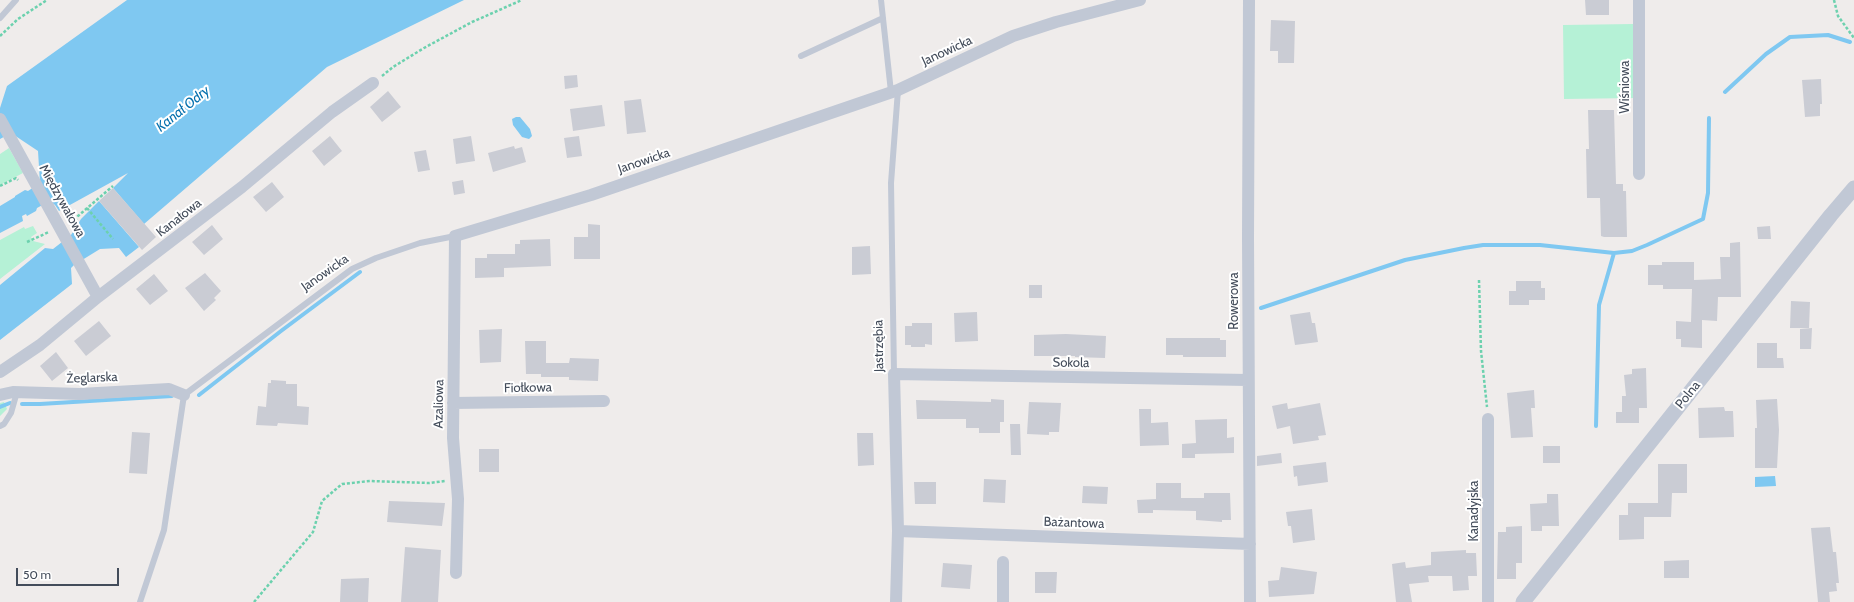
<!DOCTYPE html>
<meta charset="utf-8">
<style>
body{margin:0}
#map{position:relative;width:1854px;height:602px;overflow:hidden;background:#efeceb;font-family:Cabin,sans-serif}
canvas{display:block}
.scale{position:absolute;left:16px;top:568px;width:103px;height:18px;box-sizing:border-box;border:2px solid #434c5a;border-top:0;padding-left:5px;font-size:12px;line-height:14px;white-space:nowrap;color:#434c5a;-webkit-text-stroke:3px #fff;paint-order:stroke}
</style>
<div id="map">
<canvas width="1854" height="602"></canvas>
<div class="scale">50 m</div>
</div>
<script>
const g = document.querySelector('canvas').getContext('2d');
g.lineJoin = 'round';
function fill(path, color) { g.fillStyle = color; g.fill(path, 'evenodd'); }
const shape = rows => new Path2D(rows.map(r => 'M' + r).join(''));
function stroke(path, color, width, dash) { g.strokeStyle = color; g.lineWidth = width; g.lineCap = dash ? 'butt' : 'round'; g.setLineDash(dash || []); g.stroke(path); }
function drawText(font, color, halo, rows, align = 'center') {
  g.font = font + ' Cabin,sans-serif'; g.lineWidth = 4; g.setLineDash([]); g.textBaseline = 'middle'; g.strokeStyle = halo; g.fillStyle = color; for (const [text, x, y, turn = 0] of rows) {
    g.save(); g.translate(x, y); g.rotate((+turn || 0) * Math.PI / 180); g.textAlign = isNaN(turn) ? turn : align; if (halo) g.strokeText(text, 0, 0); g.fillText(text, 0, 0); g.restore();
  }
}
fill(shape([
 [1633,24,1635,98,1564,99,1563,25],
 [9,148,23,173,0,185,0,154],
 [33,226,37,233,31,237,33,241,45,244,0,279,0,240,24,227,25,229],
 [4,402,7,409,0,416,0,403]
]), '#b5f1d6');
fill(shape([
 [127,0,464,0,327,67,144,224,113,188,128,173,59,211,55,205,50,201,37,208,36,211,27,216,26,214,22,216,23,221,0,233,0,206,15,197,15,196,25,190,28,191,40,183,38,151,11,133,0,139,0,108,7,86],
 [516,117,520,117,530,129,532,136,529,139,522,137,513,125,512,119],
 [99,201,139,247,126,257,119,248,100,249,74,265,71,268,72,284,0,340,0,285,45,248,53,249,71,235,81,219],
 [1775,476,1776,486,1755,487,1755,477]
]), '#7fc8f1');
stroke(shape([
 [1725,92,1766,54,1790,37,1828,35,1850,42],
 [1261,308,1405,260,1464,248,1483,245,1540,245,1614,253,1632,251,1647,245,1703,219,1708,193,1709,118],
 [199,395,281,331,360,272],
 [22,404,40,404,172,396],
 [0,407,10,403],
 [1596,426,1599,305,1614,253]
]), '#7fc8f1', 4);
fill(shape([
 [1585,0,1609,0,1609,15,1586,15],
 [1271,20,1295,21,1294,63,1278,63,1278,51,1270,51],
 [577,75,578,87,565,89,564,76],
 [1821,79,1822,104,1820,104,1820,116,1805,117,1802,80],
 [388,91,401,107,382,122,370,107],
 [641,99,646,132,627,134,624,101],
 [602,105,605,126,573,131,570,109],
 [1588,110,1614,110,1616,184,1623,184,1623,191,1626,191,1627,237,1604,237,1601,236,1600,198,1587,198,1586,149,1589,149],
 [330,136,342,151,324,166,312,151],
 [471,136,475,161,456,164,453,139],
 [579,136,582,156,567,158,564,138],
 [514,146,515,149,522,147,526,162,493,172,488,153],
 [426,150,430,170,418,172,414,152],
 [463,180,465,193,454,195,452,182],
 [272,182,284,197,266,212,253,197],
 [113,188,156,237,142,250,99,201],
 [588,224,600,225,600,259,574,259,574,237,588,237],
 [212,225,223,239,204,255,192,242],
 [1770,226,1771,239,1758,239,1757,227],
 [550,239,551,266,504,268,504,277,475,278,475,258,487,258,487,254,515,254,515,244,520,244,520,240],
 [1740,242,1741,297,1718,297,1717,321,1702,320,1702,348,1681,347,1681,339,1676,339,1676,321,1691,322,1692,289,1663,289,1663,285,1648,285,1648,265,1662,265,1662,262,1694,262,1694,280,1721,279,1720,257,1730,257,1730,243],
 [870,246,871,274,852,275,852,247],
 [205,273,221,291,214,298,216,300,204,311,185,288],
 [154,274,168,291,150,305,136,289],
 [1516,281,1541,281,1541,288,1545,288,1545,300,1529,300,1529,305,1509,305,1509,291,1516,291],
 [1029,285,1042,285,1042,298,1029,298],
 [1791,301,1810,302,1809,328,1790,328],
 [977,312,978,341,955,342,954,313],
 [1310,312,1312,323,1315,323,1318,342,1295,345,1290,315],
 [99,321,111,336,86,356,74,341],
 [912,323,932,323,932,345,925,344,925,347,911,347,911,345,905,345,905,326,912,326],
 [1812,328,1811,349,1800,349,1800,329],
 [502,329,501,362,480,363,479,330],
 [1066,334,1106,336,1105,358,1075,357,1075,356,1034,356,1034,335],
 [1166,338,1220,338,1220,340,1226,340,1226,357,1183,357,1183,355,1166,355],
 [525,341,546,341,546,363,569,363,570,358,599,359,598,381,569,380,569,377,541,377,541,374,526,374],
 [1757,343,1777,343,1777,358,1783,358,1784,368,1757,368],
 [56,352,68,368,52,381,40,366],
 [1646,368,1647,408,1639,408,1639,423,1616,423,1616,412,1622,412,1622,396,1626,396,1624,375,1632,374,1632,369],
 [271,380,286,381,286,384,297,384,297,406,309,407,308,425,278,423,277,426,256,425,258,406,266,407,268,383,271,383],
 [1534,390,1535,408,1531,408,1533,437,1511,438,1507,393],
 [991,399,1004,400,1004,422,1000,422,1000,433,979,433,979,428,966,428,966,419,917,419,916,400,991,402],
 [1777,399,1779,430,1777,468,1755,468,1755,428,1757,428,1756,400],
 [1029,402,1061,403,1059,432,1049,432,1049,435,1027,434],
 [1287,403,1288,409,1320,403,1326,435,1318,436,1319,440,1293,444,1290,426,1277,429,1272,406],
 [1724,407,1725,411,1733,411,1734,437,1699,438,1698,408],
 [1139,409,1151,409,1151,423,1168,422,1169,445,1140,446],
 [1227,419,1227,438,1234,437,1234,453,1195,454,1195,458,1182,458,1182,444,1196,443,1195,420],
 [1010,424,1020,424,1021,455,1011,455],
 [132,432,150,433,147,474,129,473],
 [857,433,873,433,874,465,858,466],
 [1543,446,1560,446,1560,463,1543,463],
 [479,449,499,449,499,472,479,472],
 [1281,453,1282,463,1257,466,1257,456],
 [1326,462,1328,482,1298,486,1297,476,1294,477,1293,466],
 [1658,464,1687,464,1687,493,1672,493,1671,517,1644,517,1644,539,1619,540,1619,515,1628,515,1628,503,1658,503],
 [984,479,1006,480,1005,503,983,502],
 [914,482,936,482,936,504,915,504],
 [1156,483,1181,483,1181,498,1204,498,1204,493,1230,493,1231,520,1222,520,1222,522,1196,520,1196,511,1153,510,1153,513,1138,513,1137,500,1156,499],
 [1083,486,1108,487,1107,504,1082,503],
 [1547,494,1558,494,1559,526,1542,526,1542,531,1531,531,1530,504,1547,503],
 [389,501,445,503,442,526,387,522],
 [1312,509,1315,540,1293,543,1291,526,1288,526,1286,512],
 [1522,526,1522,563,1516,563,1516,579,1497,579,1498,532,1506,532,1506,527],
 [1830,527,1833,552,1836,552,1839,583,1836,583,1837,591,1829,592,1830,602,1818,602,1811,528],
 [405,547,441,550,438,602,401,602],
 [1466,550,1466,553,1476,553,1477,576,1468,576,1469,590,1453,591,1452,576,1428,576,1429,582,1409,584,1412,602,1396,602,1392,564,1405,562,1406,568,1431,565,1431,552],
 [1689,560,1689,578,1664,578,1664,561],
 [943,563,972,565,970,589,941,587],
 [1281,567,1317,572,1314,594,1269,597,1268,581,1279,580],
 [1035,572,1057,572,1056,593,1035,593],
 [369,578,368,602,340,602,341,579]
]), '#caccd4');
stroke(shape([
 [1834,0,1838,16,1854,38],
 [0,36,18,19,47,0],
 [382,76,393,67,424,48,472,22,522,0],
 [0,186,16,178,18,180],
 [87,208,113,239],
 [72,225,78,216,113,186],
 [27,242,49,232],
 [1479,280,1481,351,1487,407],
 [254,602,313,532,322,501,342,484,370,481,429,483,445,481]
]), '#6cd1ae', 2.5, [3, 2]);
stroke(shape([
 [881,0,891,92],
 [0,18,16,0],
 [801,56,883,18],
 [894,374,891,183,898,90],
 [0,426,4,424,11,413,17,392],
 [140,602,164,530,184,395,352,269,376,258,420,243,455,236]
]), '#c1c8d5', 6);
stroke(shape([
 [1249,0,1248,238,1250,602],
 [0,119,98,297],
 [1639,174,1639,0],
 [0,372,40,345,98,297,242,187,332,112,373,83],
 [0,395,13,392,80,394,169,389,184,395],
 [453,403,604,401],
 [1488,419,1488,602],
 [898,531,1250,544],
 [456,573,458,499,453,438,455,236,591,195,898,90,1013,36,1056,22,1140,0],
 [896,602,898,531,894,374,1248,380],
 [1003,602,1003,562]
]), '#c1c8d5', 12);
stroke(shape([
 [1523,602,1831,215,1854,188]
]), '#c1c8d5', 15);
drawText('13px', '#434c5a', '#fff', [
 ["Janowicka",947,51,-25],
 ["Wiśniowa",1625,87,-90],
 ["Janowicka",644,161,-19],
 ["Międzywałowa",62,201,61],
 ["Kanałowa",179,218,-38],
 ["Janowicka",325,273,-35],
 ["Rowerowa",1234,301,-90],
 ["Jastrzębia",879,346,-91],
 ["Sokola",1071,363,1],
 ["Żeglarska",92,378,-2],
 ["Fiołkowa",528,388,-1],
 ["Polna",1688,395,-51],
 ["Azaliowa",439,404,-89],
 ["Kanadyjska",1474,511,-90],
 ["Bażantowa",1074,523,2]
]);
drawText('italic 14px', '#036fad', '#fff', [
 ["Kanał Odry",183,109,-39]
]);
</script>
